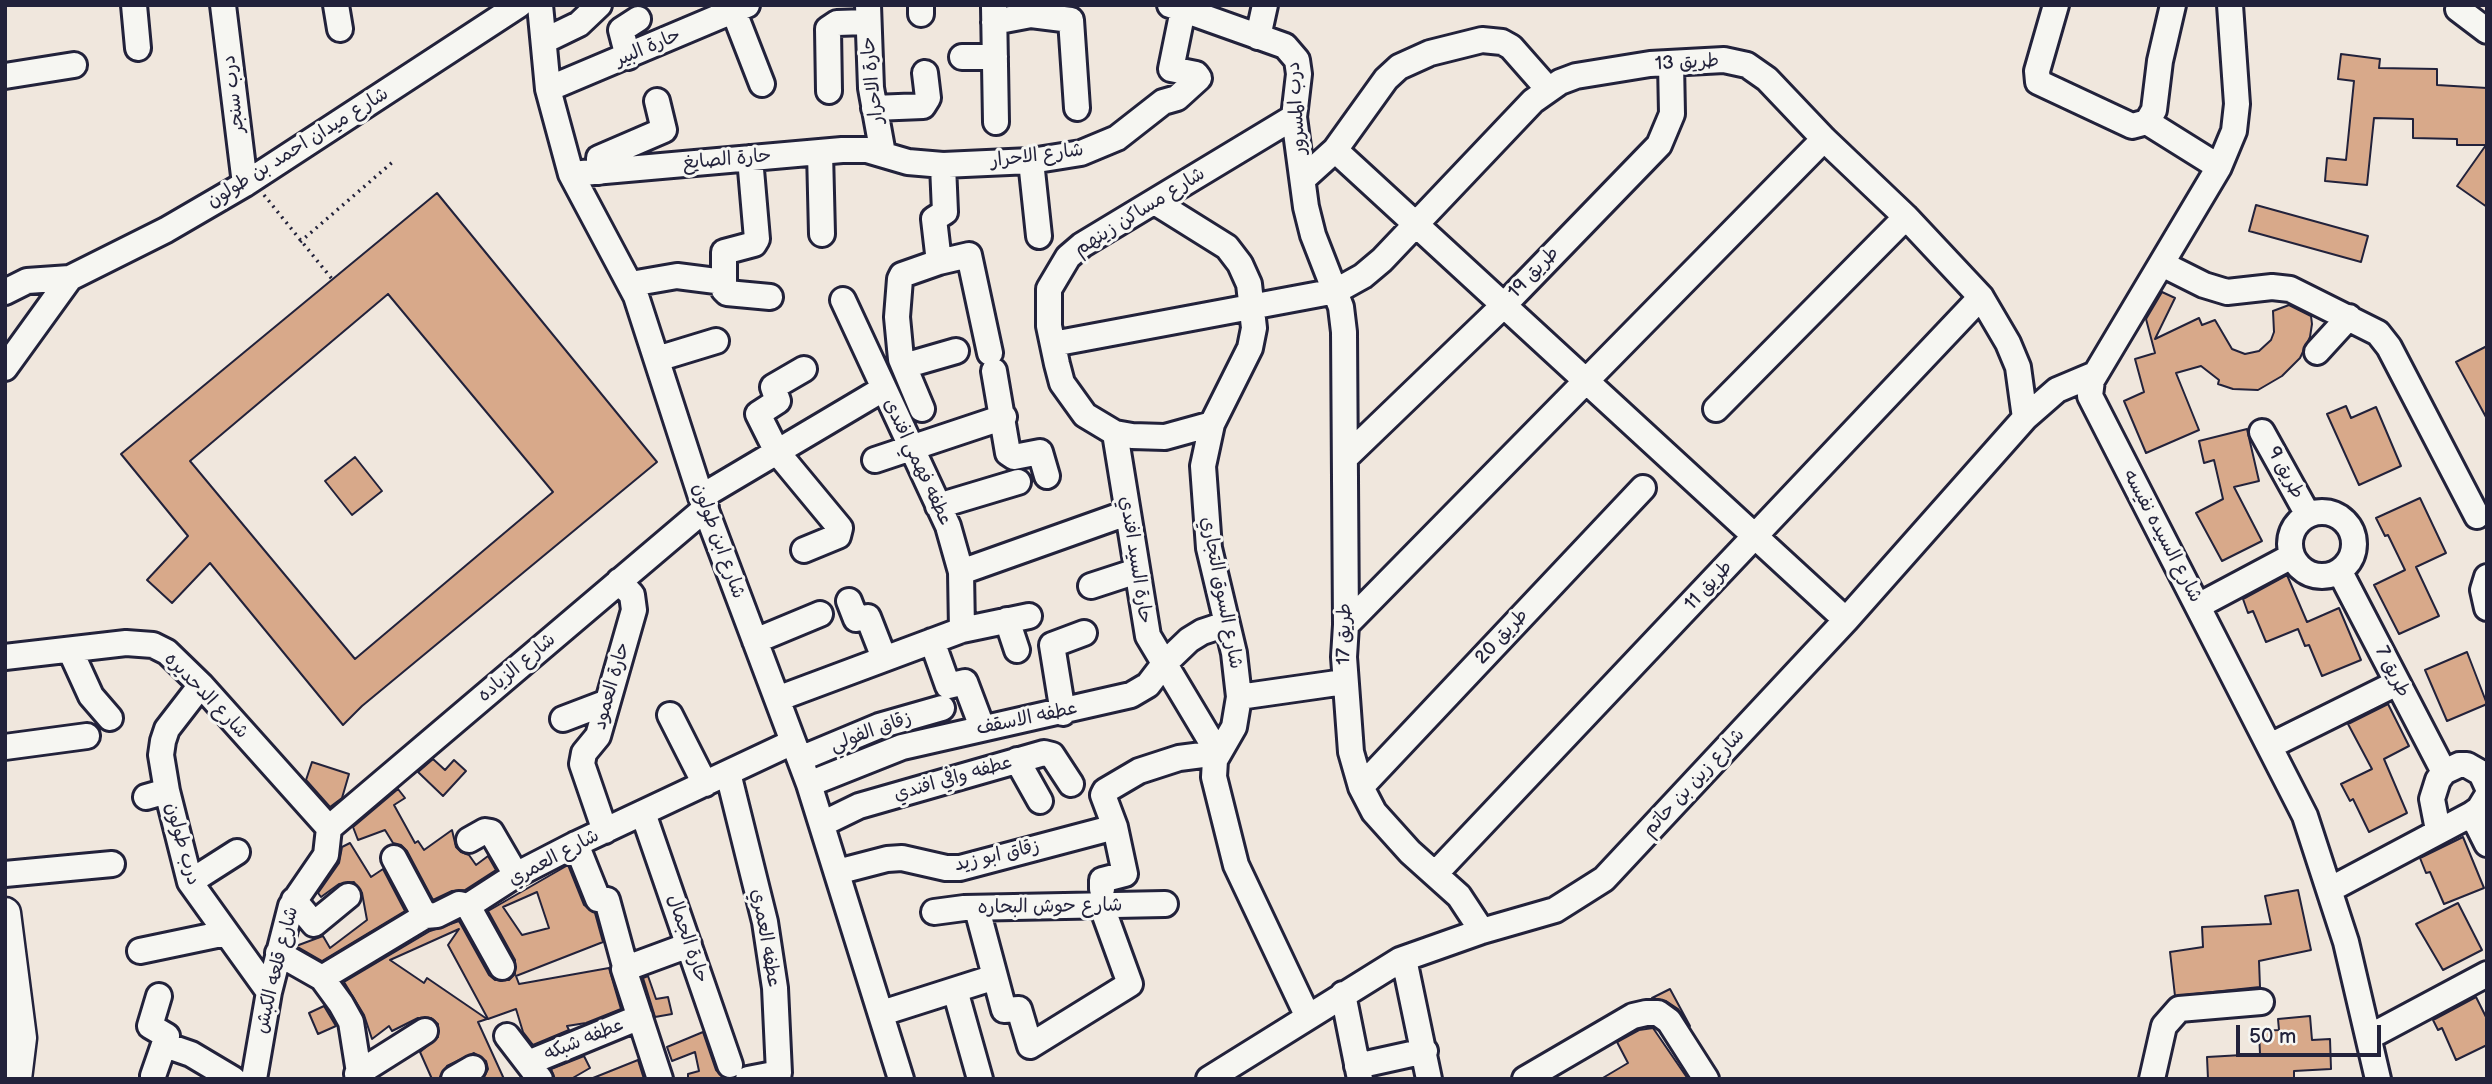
<!DOCTYPE html>
<meta charset="utf-8">
<style>
body{margin:0}
#map{position:relative;width:2492px;height:1084px;overflow:hidden;background:#f0e7dd;font-family:"Balsamiq Sans",sans-serif}
canvas{display:block}
.frame{position:absolute;inset:0;border:7px solid #22223b;pointer-events:none}
.scale{position:absolute;left:2236px;top:1025px;width:145px;height:32px;box-sizing:border-box;border:4px solid #22223b;border-top:0;padding-left:9px;font-size:21px;line-height:24px;white-space:nowrap;color:#22223b;-webkit-text-stroke:5px #f6f6f2;paint-order:stroke}
</style>
<div id="map">
<canvas width="2492" height="1084"></canvas>
<div class="frame"></div>
<div class="scale">50 m</div>
</div>
<script>
const g = document.querySelector('canvas').getContext('2d');
g.lineJoin = 'round';
function fill(path, color) { g.fillStyle = color; g.fill(path, 'evenodd'); }
const shape = rows => new Path2D(rows.map(r => 'M' + r).join(''));
function stroke(path, color, width, dash) { g.strokeStyle = color; g.lineWidth = width; g.lineCap = dash ? 'butt' : 'round'; g.setLineDash(dash || []); g.stroke(path); }
function drawText(font, color, halo, rows, align = 'center') {
  g.font = font + ' "Balsamiq Sans","Playpen Sans Arabic",sans-serif'; g.lineWidth = 6; g.setLineDash([]); g.textBaseline = 'middle'; g.strokeStyle = halo; g.fillStyle = color; for (const [text, x, y, turn = 0] of rows) {
    g.save(); g.translate(x, y); g.rotate((+turn || 0) * Math.PI / 180); g.textAlign = isNaN(turn) ? turn : align; if (halo) g.strokeText(text, 0, 0); g.fillText(text, 0, 0); g.restore();
  }
}
const building = shape([
 [2341,54,2380,59,2379,68,2437,69,2437,85,2487,88,2487,207,2457,186,2486,145,2457,145,2457,139,2413,138,2413,119,2374,118,2367,185,2325,181,2327,158,2346,160,2354,81,2338,79,2341,54],
 [437,193,657,462,362,706,343,725,210,563,172,603,147,580,188,536,121,454,437,193],
 [388,294,553,492,355,659,190,461,388,294],
 [2256,205,2368,236,2361,262,2249,231,2256,205],
 [2162,292,2175,298,2155,339,2199,318,2202,325,2215,320,2232,349,2245,354,2259,351,2271,340,2274,332,2273,311,2289,305,2311,316,2312,324,2310,337,2300,358,2282,376,2258,390,2233,389,2218,384,2219,380,2201,366,2176,373,2199,430,2146,453,2124,401,2144,392,2135,359,2155,353,2146,319,2162,292],
 [2487,346,2487,419,2456,362,2487,346],
 [2346,406,2351,418,2376,407,2401,466,2359,485,2327,414,2346,406],
 [2247,429,2259,481,2234,487,2262,541,2222,561,2196,513,2223,499,2214,460,2204,463,2199,441,2247,429],
 [355,457,382,491,352,515,325,481,355,457],
 [2420,498,2446,553,2416,567,2439,616,2399,634,2374,585,2405,570,2388,535,2385,536,2376,518,2420,498],
 [2287,575,2307,622,2339,608,2361,660,2322,676,2309,645,2305,646,2298,629,2266,642,2253,611,2248,613,2243,599,2287,575],
 [2467,652,2487,704,2447,721,2425,670,2467,652],
 [2388,704,2409,746,2384,759,2407,813,2369,832,2353,799,2350,801,2341,784,2372,769,2348,724,2388,704],
 [433,759,445,770,454,760,466,771,443,796,418,772,433,759],
 [312,762,349,774,342,798,330,807,306,780,312,762],
 [398,789,405,798,394,805,415,843,418,841,424,850,452,830,456,847,461,852,469,855,476,865,488,856,496,870,465,890,452,891,433,900,407,851,401,845,393,843,385,830,358,840,353,827,398,789],
 [2463,837,2484,888,2444,904,2430,872,2426,873,2420,858,2463,837],
 [350,843,371,877,383,869,405,911,322,961,296,946,323,936,330,948,367,920,362,893,354,882,339,884,321,897,318,893,339,863,342,847,350,843],
 [568,865,584,905,595,913,603,942,516,976,519,984,609,968,621,1009,586,1023,567,1026,569,1030,533,1045,523,1032,516,1009,488,1019,448,945,459,929,390,960,424,983,427,978,487,1019,478,1022,504,1079,483,1079,488,1069,486,1061,474,1053,447,1066,439,1079,432,1079,420,1052,438,1037,438,1024,431,1018,418,1018,392,1031,389,1026,372,1039,364,1015,344,982,430,931,459,921,489,975,495,980,509,980,515,974,515,960,488,911,568,865],
 [537,892,549,928,522,935,503,907,537,892],
 [2298,890,2311,950,2259,961,2260,987,2175,996,2170,952,2203,947,2202,927,2271,924,2265,896,2298,890],
 [2458,903,2482,950,2443,970,2416,924,2458,903],
 [648,976,656,999,668,997,672,1014,655,1017,643,978,648,976],
 [1670,989,1690,1026,1678,1009,1666,1001,1652,998,1670,989],
 [2476,997,2487,1019,2487,1045,2456,1060,2442,1028,2438,1030,2433,1020,2476,997],
 [324,1006,336,1026,318,1034,309,1013,324,1006],
 [2310,1016,2312,1040,2330,1039,2331,1069,2294,1071,2294,1079,2208,1079,2207,1057,2260,1054,2259,1031,2279,1030,2278,1019,2310,1016],
 [1653,1028,1688,1079,1601,1079,1628,1063,1617,1042,1639,1030,1653,1028],
 [703,1032,716,1070,725,1079,688,1079,688,1074,699,1071,695,1052,672,1061,667,1047,703,1032],
 [584,1056,590,1068,571,1079,555,1079,551,1069,584,1056],
 [638,1060,644,1079,593,1079,593,1078,638,1060]
]);
fill(building, '#d8a98a');
stroke(building, '#22223b', 2);
const minor = shape([
 [134,5,138,48],
 [223,5,245,184],
 [336,5,340,29],
 [540,5,548,89,571,174,636,296,701,497,809,784,901,1079],
 [868,5,871,88,883,154],
 [921,5,921,14],
 [1170,5,1285,46,1297,60,1299,74,1294,117,1306,207,1313,235,1341,307,1344,332,1346,625,1344,657,1351,752,1361,787,1374,812,1410,852,1459,896,1482,931],
 [2056,5,2037,71,2038,82,2132,126,2147,122,2154,110,2160,61,2173,5],
 [2230,5,2237,104,2234,131,2219,167,2092,380,2090,396,2305,816,2346,942,2378,1079],
 [994,7,996,122],
 [2458,9,2487,31],
 [734,12,762,84],
 [994,22,1031,15,1071,20,1077,108],
 [1258,37,1265,5],
 [544,41,579,24,599,5],
 [628,57,621,30,638,19],
 [962,57,995,57],
 [5,76,74,65],
 [548,89,747,5],
 [829,91,828,29,837,23,867,22],
 [874,108,923,106,928,98,925,73],
 [2147,122,2219,167],
 [1335,150,1846,620],
 [820,152,822,234],
 [750,158,757,239,754,244,724,252,724,290,727,293,770,297],
 [1031,161,1039,236],
 [599,172,599,158,664,130,657,101],
 [571,174,842,150,867,150,908,162,943,165,1031,161,1081,153,1117,138,1163,102,1177,98,1199,78,1196,74,1171,69,1183,10],
 [1304,178,1335,150,1386,79,1399,67,1430,53,1482,40,1502,42,1511,47,1548,89],
 [1155,202,1227,247,1240,264,1249,284,1254,328,1250,348,1212,424,1203,466,1209,548,1234,653,1239,697,1234,727,1215,760,1214,777,1236,865,1308,1017],
 [939,262,969,255,990,353],
 [2162,264,2204,285,2227,292,2272,287,2290,289,2378,333,2389,347,2477,516],
 [631,284,677,276,724,282],
 [5,292,27,281,70,278],
 [843,300,948,526,961,572,962,630],
 [1053,344,1336,291,1363,276,1382,260,1533,101,1560,82,1576,76,1650,64,1724,60,1747,65,1767,79,1824,139,1906,217,1981,297,2008,343,2018,367,2025,418],
 [2317,352,2349,317],
 [657,359,716,341],
 [904,366,956,351],
 [5,368,70,278,166,230,245,184,519,5],
 [804,369,773,387,778,401,758,414,777,452,840,528,838,536,804,550],
 [994,371,1008,453,1014,457,1040,452,1047,476],
 [922,409,901,359,897,317,900,279,902,275,939,262,934,219,945,212,943,165],
 [1716,409,1906,217],
 [1212,424,1165,437,1132,436,1115,433,1085,415,1062,383,1057,364,1049,326,1049,289,1068,257,1082,245,1294,117],
 [2262,432,2308,515],
 [1345,458,1504,305,1659,145,1672,114,1671,63],
 [875,460,1004,417],
 [701,497,883,389],
 [938,506,1018,482],
 '2290 544a32 32 0 1 1 64 0a32 32 0 1 1-64 0Z',
 [961,572,1127,513],
 [2340,572,2444,772],
 [2487,577,2483,590,2487,608],
 [1091,586,1137,571],
 [849,601,856,619,868,617,884,658],
 [2198,606,2292,556],
 [1007,620,1017,650],
 [1346,625,1824,139],
 [755,641,820,614],
 [932,641,948,686,965,682,982,727],
 [70,650,91,696,110,718],
 [5,657,126,643,153,645,167,652,201,685,329,828],
 [201,685,167,729,163,741,161,755,167,791,190,882,269,992],
 [1239,697,1344,682],
 [777,699,962,630,1029,616],
 [1063,713,1052,645,1084,633],
 [670,715,705,784],
 [563,719,605,703],
 [2272,745,2397,683],
 [5,747,87,736],
 [800,759,879,726,942,708],
 [1017,760,1040,801],
 [728,773,765,922,775,988,779,1073,748,1079],
 [809,784,902,747,1131,695,1148,685,1164,664,1189,640,1202,632,1226,624],
 [1361,787,1643,488],
 [146,797,167,791],
 [643,813,730,1065],
 [2472,814,2487,844],
 [822,824,859,806,1044,753,1052,755,1071,784],
 [329,828,706,508],
 [2438,830,2432,799,2438,780,2444,772,2459,765,2467,765,2481,773,2487,786],
 [605,831,582,764,584,753,598,736,634,610,632,595,619,581],
 [469,840,485,831,491,832,516,875],
 [576,844,598,899,607,900,625,966],
 [394,858,425,916],
 [837,872,887,859,902,858,946,868,960,868,1115,827],
 [1436,873,1981,297],
 [5,874,112,864],
 [190,882,237,852],
 [1102,889,1102,880,1125,874,1115,827,1103,795,1105,791,1139,771,1179,758,1218,753,1148,636,1115,433],
 [2331,889,2472,814,2479,809,2487,796],
 [294,900,314,924,348,896],
 [468,906,502,967],
 [977,909,1004,1010,1019,1009,1030,1046,1130,984,1102,907],
 [934,912,964,908,1165,904],
 [140,951,226,933],
 [278,953,322,978,341,1004,351,1022,360,1079],
 [1404,959,1429,1079],
 [322,978,425,916,437,915,459,904,468,906,516,875,576,844,793,742],
 [955,990,980,1079],
 [1343,994,1360,1079],
 [882,1013,995,977],
 [507,1036,540,1079],
 [2369,1037,2487,974],
 [165,1045,191,1054,233,1079],
 [528,1063,640,1017],
 [1357,1066,1425,1051],
 [357,1074,425,1031],
 [153,1076,167,1036,150,1026,159,996],
 [254,1079,269,992,291,906,326,855,329,828],
 [454,1079,473,1068],
 [660,1079,624,969,689,945],
 [1209,1079,1400,960,1482,931,1555,910,1604,879,1846,620,2025,418,2057,390,2095,374],
 [1525,1079,1633,1016,1646,1013,1658,1013,1669,1021,1706,1079],
 [2152,1079,2164,1026,2179,1009,2261,1002]
]);
const major = shape([
 [5,913,21,1038,16,1079]
]);
stroke(minor, '#22223b', 30);
stroke(major, '#22223b', 35);
stroke(shape([
 [264,195,332,279],
 [300,242,395,160]
]), '#22223b', 3.5, [2, 5]);
stroke(minor, '#f6f6f2', 24);
stroke(major, '#f6f6f2', 30);
drawText('19px', '#22223b', '#f6f6f2', [
 ["حارة البير",648,48,-23],
 ["طريق 13",1687,63,-3],
 ["حارة الاحرار",873,80,-96],
 ["درب سنجر",234,94,-97],
 ["درب المسرور",1297,108,-94],
 ["شارع ميدان احمد بن طولون",298,148,-32],
 ["شارع الاحرار",1037,156,-7],
 ["حارة الصايغ",727,160,-5],
 ["شارع مساكن زينهم",1140,212,-32],
 ["طريق 19",1534,273,-46],
 ["عطفه فهمي افندى",917,462,65],
 ["طريق 9",2285,473,61],
 ["شارع السيده نفيسه",2162,536,62],
 ["شارع ابن طولون",718,541,70],
 ["حارة السيد افندي",1135,560,81],
 ["طريق 11",1709,586,-47],
 ["شارع السوق التجاري",1221,593,79],
 ["طريق 17",1345,634,-89],
 ["طريق 20",1502,637,-47],
 ["شارع الزياده",517,668,-40],
 ["طريق 7",2392,672,63],
 ["حارة العمود",612,686,-74],
 ["شارع الدحديره",206,696,46],
 ["عطفه الاسقف",1027,719,-12],
 ["زقاق الفولي",871,732,-20],
 ["عطفه وافي افندي",953,779,-16],
 ["شارع زين بن حاتم",1694,783,-47],
 ["درب طولون",182,844,74],
 ["زقاق ابو زيد",997,856,-13],
 ["شارع العمري",554,858,-28],
 ["شارع حوش البحاره",1050,907,-1],
 ["عطفه العمري",765,938,80],
 ["حارة الجمال",687,939,71],
 ["شارع قلعه الكبش",277,970,-76],
 ["عطفه شبكه",584,1040,-22]
]);
</script>
